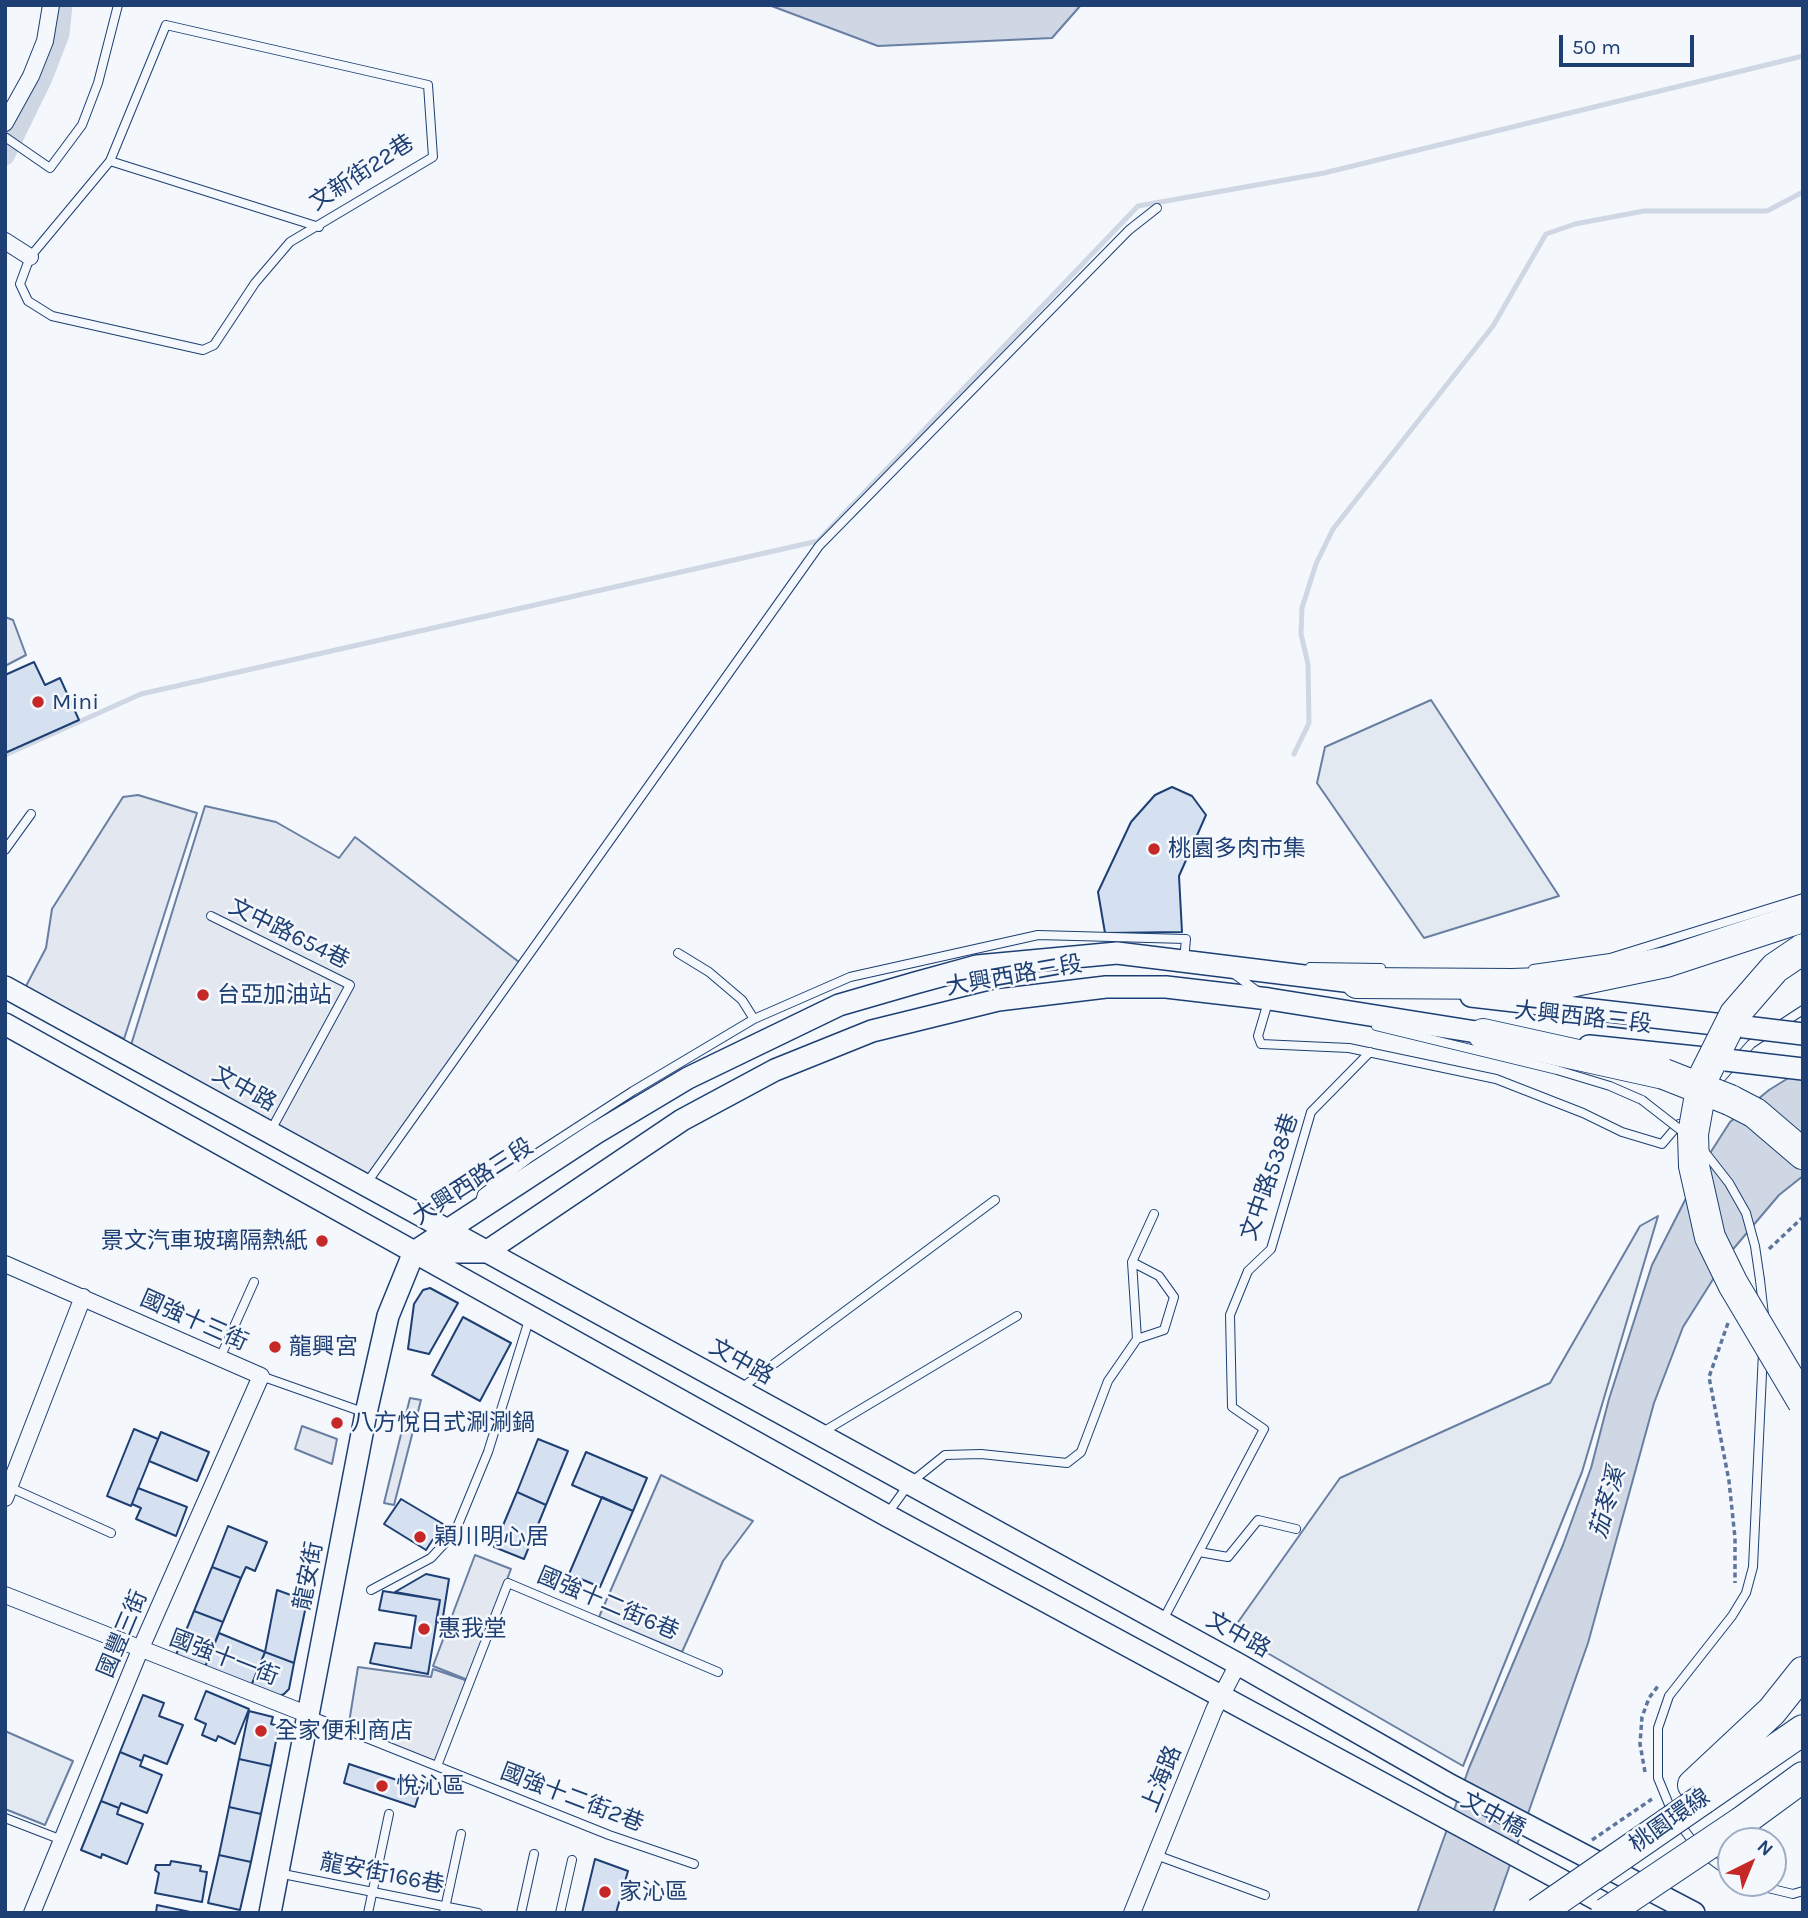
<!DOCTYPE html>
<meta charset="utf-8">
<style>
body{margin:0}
#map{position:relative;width:1808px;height:1918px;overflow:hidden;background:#f4f7fb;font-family:Karla,sans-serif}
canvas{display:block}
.frame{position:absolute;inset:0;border:7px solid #1d3f73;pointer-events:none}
.north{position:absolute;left:1717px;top:1827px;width:70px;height:70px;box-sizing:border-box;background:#f4f7fb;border:2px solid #9eadc5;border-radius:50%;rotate:43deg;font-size:19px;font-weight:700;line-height:28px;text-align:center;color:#1d3f73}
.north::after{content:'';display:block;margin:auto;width:24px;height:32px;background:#c62828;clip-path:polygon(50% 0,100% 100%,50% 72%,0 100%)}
.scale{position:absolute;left:1559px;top:35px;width:135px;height:32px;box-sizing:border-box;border:4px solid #1d3f73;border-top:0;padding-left:9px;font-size:21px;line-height:24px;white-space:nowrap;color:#1d3f73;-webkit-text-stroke:5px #f4f7fb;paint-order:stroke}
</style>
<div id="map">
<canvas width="1808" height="1918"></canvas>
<div class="frame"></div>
<div class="north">N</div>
<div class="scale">50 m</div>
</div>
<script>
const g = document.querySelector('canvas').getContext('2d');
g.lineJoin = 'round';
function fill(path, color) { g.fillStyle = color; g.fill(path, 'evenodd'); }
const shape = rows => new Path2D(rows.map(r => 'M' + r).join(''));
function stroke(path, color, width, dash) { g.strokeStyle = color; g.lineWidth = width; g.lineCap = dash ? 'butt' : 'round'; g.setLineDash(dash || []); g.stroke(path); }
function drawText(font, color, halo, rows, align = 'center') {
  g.font = font + ' Karla,"Noto Sans TC",sans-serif'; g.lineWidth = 5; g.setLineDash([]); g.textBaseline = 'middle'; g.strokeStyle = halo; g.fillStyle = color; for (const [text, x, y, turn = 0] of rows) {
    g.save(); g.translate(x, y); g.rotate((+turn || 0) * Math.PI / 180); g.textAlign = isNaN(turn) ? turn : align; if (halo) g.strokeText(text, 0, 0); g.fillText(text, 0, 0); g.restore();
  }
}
const green = shape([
 [1431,700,1559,896,1424,938,1317,783,1325,747,1431,700],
 [1658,1216,1582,1472,1463,1766,1231,1632,1340,1478,1550,1383,1640,1226,1658,1216],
 [5,1731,73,1761,45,1825,5,1809,5,1731]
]);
fill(green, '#e3e9f0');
stroke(green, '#687fa3', 2);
const parking = shape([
 [5,617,13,620,26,655,5,666,5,617],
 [138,795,197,813,124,1039,25,988,46,948,52,909,123,797,138,795],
 [205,806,276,822,339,858,355,837,523,965,371,1179,131,1045,205,806],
 [410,1398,421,1400,394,1505,384,1503,410,1398],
 [302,1426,337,1439,332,1464,295,1449,302,1426],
 [661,1475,753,1521,723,1561,682,1652,599,1617,661,1475],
 [475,1555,511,1569,468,1680,433,1666,475,1555],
 [358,1667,431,1677,433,1669,468,1681,435,1763,348,1729,358,1667]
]);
fill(parking, '#e3e8f0');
stroke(parking, '#687fa3', 2);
const water = shape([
 [769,5,1081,5,1052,38,878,46,769,5],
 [1803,1069,1803,1176,1779,1195,1729,1254,1683,1327,1654,1403,1588,1643,1493,1913,1417,1913,1469,1768,1563,1545,1591,1468,1609,1399,1652,1265,1705,1161,1730,1122,1769,1090,1803,1069]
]);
fill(water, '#cfd7e4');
stroke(water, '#687fa3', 2);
stroke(shape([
 [1294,754,1309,723,1308,664,1301,634,1302,608,1316,564,1333,529,1493,326,1546,234,1575,224,1644,211,1767,211,1803,192],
 [5,755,141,694,818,541,1138,206,1324,173,1803,56]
]), '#cfd7e4', 5);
stroke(shape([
 [5,156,43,78,60,34,63,5]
]), '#cfd7e4', 19);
const building = shape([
 [34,662,45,685,60,678,79,720,5,753,5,675,34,662],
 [1172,787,1192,796,1206,815,1179,876,1182,932,1105,933,1098,892,1131,822,1155,795,1172,787],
 [430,1288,458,1303,429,1354,408,1349,414,1304,423,1290,430,1288],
 [463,1317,511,1343,480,1401,432,1375,463,1317],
 [134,1429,158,1439,131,1506,107,1496,134,1429],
 [161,1432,209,1452,197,1481,149,1461,161,1432],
 [538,1439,568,1451,546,1505,517,1492,538,1439],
 [586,1452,647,1478,633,1511,572,1485,586,1452],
 [138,1488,187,1507,176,1536,136,1519,141,1508,132,1504,138,1488],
 [517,1492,546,1505,524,1559,494,1547,517,1492],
 [602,1497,633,1511,600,1587,569,1574,602,1497],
 [401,1499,443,1524,426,1550,384,1524,401,1499],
 [228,1526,267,1542,255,1571,246,1567,241,1578,212,1567,228,1526],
 [212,1567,241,1578,223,1622,194,1611,212,1567],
 [426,1574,449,1579,442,1623,436,1622,440,1600,395,1592,426,1574],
 [277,1590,307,1601,294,1663,265,1652,277,1590],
 [383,1591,440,1600,428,1674,370,1663,375,1643,411,1648,416,1616,379,1610,383,1591],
 [194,1611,223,1622,205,1667,176,1655,194,1611],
 [219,1633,265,1652,251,1686,205,1667,219,1633],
 [265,1652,294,1663,289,1689,284,1694,280,1696,251,1686,265,1652],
 [206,1691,249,1709,235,1744,218,1736,216,1741,202,1735,206,1724,195,1719,206,1691],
 [143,1695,164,1703,159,1716,183,1725,167,1764,144,1755,142,1761,120,1752,143,1695],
 [249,1711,273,1717,271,1724,279,1726,271,1766,239,1759,249,1711],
 [120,1752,142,1761,140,1766,162,1775,147,1813,121,1803,119,1808,101,1801,120,1752],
 [239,1759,271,1766,261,1814,229,1807,239,1759],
 [349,1764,421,1788,415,1807,344,1783,349,1764],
 [101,1801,119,1808,117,1814,143,1824,127,1864,102,1854,101,1858,81,1850,101,1801],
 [229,1807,261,1814,251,1862,219,1855,229,1807],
 [219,1855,251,1862,240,1910,208,1903,219,1855],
 [595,1859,628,1871,616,1913,582,1913,595,1859],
 [171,1861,201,1866,200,1871,207,1872,202,1902,155,1893,159,1873,155,1870,156,1865,170,1865,171,1861],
 [157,1905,195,1913,156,1913,157,1905]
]);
fill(building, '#d5e0f0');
stroke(building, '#1d3f73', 2);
const service = shape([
 [166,25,428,85,433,157,290,242,255,283,214,345,203,350,52,316,28,301,20,284,30,257,110,161,166,25],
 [5,137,50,168,82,125,98,83,118,5],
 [110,161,319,227],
 [5,850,31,814],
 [211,916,350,985,270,1132],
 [678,953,709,972,742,1000,754,1019],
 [1310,967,1381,968],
 [1533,969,1610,958,1803,898],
 [1234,974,1260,993],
 [1268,1002,1258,1036,1261,1044,1349,1048,1496,1079,1583,1113,1622,1132,1662,1144,1679,1124],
 [1376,1026,1557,1070,1610,1086,1642,1100],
 [1777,1027,1803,1010],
 [1714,1086,1751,1044,1766,1034],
 [366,1184,819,546,1129,230,1157,208],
 [479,1205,482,1194,528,1159,633,1091,754,1019,850,977,1038,935,1186,939,1184,960],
 [1132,1262,1159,1276,1174,1297,1164,1330,1137,1339],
 [1760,1280,1764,1315],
 [220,1358,254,1282],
 [261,1376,363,1412],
 [740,1389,995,1200],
 [821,1433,1017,1316],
 [9,1487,111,1533],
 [888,1513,909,1484,945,1455,981,1454,1067,1463,1081,1452,1108,1381,1137,1339,1132,1262,1154,1214],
 [1199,1552,1228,1557,1258,1520,1296,1529],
 [371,1590,431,1558,455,1532,488,1452,529,1320],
 [1163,1620,1264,1429,1232,1407,1230,1315,1248,1271,1271,1249,1311,1112,1370,1052],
 [309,1715,609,1835,694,1864],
 [437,1766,508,1583,718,1672],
 [1672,1812,1658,1778,1658,1728,1669,1696,1732,1616,1746,1593,1753,1567,1763,1352],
 [5,1818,62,1840],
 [1679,1823,1696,1846],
 [1156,1855,1265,1895],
 [1705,1855,1731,1874],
 [278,1873,478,1913],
 [1747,1883,1793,1894,1803,1891],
 [368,1913,389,1814],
 [444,1913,461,1834],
 [521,1913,534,1854],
 [560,1913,572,1860]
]);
const minor = shape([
 [5,123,31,76,45,41,51,5],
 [5,241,30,257],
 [5,1264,261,1376,140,1650,32,1913],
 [5,1498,83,1297],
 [5,1595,309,1715],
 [1132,1913,1214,1710,1238,1664]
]);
const tertiary = shape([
 [5,987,1238,1664,1450,1785,1694,1913],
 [1471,996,1741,1027],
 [5,1024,886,1515,1622,1913],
 [1589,1046,1724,1060],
 [414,1252,596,1133,688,1078,839,1005,915,983,977,966,1117,953,1369,984],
 [416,1252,486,1252,682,1120,775,1070,872,1031,998,1000,1106,987,1166,987,1269,999,1495,1035],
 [270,1913,366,1413,388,1316,414,1252]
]);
const motorway = shape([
 [1357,983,1512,984,1570,982,1666,962,1803,917],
 [1483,1034,1664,1074],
 [1730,1100,1755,1113,1803,1154],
 [1693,1785,1772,1711,1803,1672],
 [1703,1799,1803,1730],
 [1743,1821,1803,1777]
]);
stroke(service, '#1d3f73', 10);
stroke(minor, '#1d3f73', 18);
stroke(tertiary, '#1d3f73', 24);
stroke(motorway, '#1d3f73', 32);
stroke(shape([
 [1769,1249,1803,1217],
 [1728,1323,1709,1377,1729,1481,1735,1538,1735,1583],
 [1645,1772,1640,1744,1642,1717,1649,1698,1658,1686],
 [1592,1840,1652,1799]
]), '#5e769c', 3.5, [5, 3.5]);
stroke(service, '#f4f7fb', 8);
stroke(minor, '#f4f7fb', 16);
stroke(tertiary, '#f4f7fb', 21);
stroke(motorway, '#f4f7fb', 30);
const serviceBridge = shape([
 [1642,1100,1687,1135],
 [1704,1151,1729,1183,1746,1213,1755,1246,1760,1280]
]);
const tertiaryBridge = shape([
 [1745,1027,1803,1034],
 [1726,1060,1803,1069]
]);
const motorwayBridge = shape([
 [1803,949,1775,968,1735,1014,1703,1078,1693,1134,1694,1166,1710,1237,1733,1284,1803,1402],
 [1664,1074,1730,1100],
 [1538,1913,1703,1799],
 [1606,1913,1743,1821]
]);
stroke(serviceBridge, '#1d3f73', 10, []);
stroke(tertiaryBridge, '#1d3f73', 24, []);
stroke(motorwayBridge, '#1d3f73', 32, []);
stroke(serviceBridge, '#f4f7fb', 8);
stroke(tertiaryBridge, '#f4f7fb', 21);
stroke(motorwayBridge, '#f4f7fb', 30);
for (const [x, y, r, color] of [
 [38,702,7,"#c62828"],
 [1154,849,7,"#c62828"],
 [203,995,7,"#c62828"],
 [322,1241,7,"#c62828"],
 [275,1347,7,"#c62828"],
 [337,1423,7,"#c62828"],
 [420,1537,7,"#c62828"],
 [424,1629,7,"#c62828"],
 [261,1731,7,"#c62828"],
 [382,1786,7,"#c62828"],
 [605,1892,7,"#c62828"]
]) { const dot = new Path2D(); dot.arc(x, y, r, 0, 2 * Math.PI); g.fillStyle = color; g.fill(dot); stroke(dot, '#f4f7fb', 2.5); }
drawText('23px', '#1d3f73', '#f4f7fb', [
 ["文新街22巷",362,173,-33],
 ["文中路654巷",289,934,26],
 ["大興西路三段",1014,976,-10],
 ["大興西路三段",1583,1018,6],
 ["文中路",244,1089,29],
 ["文中路538巷",1270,1177,-71],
 ["大興西路三段",473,1182,-33],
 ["國強十三街",194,1321,24],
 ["文中路",741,1362,29],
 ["龍安街",309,1576,-79],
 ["國強十二街6巷",608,1604,23],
 ["國豐三街",123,1634,-67],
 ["文中路",1238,1635,29],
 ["國強十一街",224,1658,21],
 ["上海路",1162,1779,-68],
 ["國強十二街2巷",572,1798,21],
 ["文中橋",1493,1815,28],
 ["桃園環線",1670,1821,-35],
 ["龍安街166巷",382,1874,11]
]);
drawText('23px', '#1d3f73', '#f4f7fb', [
 ["Mini",52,702],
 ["桃園多肉市集",1168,849],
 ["台亞加油站",217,995],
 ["景文汽車玻璃隔熱紙",308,1241,"right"],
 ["龍興宮",289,1347],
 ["八方悅日式涮涮鍋",351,1423],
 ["穎川明心居",434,1537],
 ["惠我堂",438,1629],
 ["全家便利商店",275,1731],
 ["悅沁區",396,1786],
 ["家沁區",619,1892]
], 'left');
drawText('italic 24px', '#1d3f73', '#f4f7fb', [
 ["茄苳溪",1608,1503,-74]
]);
</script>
